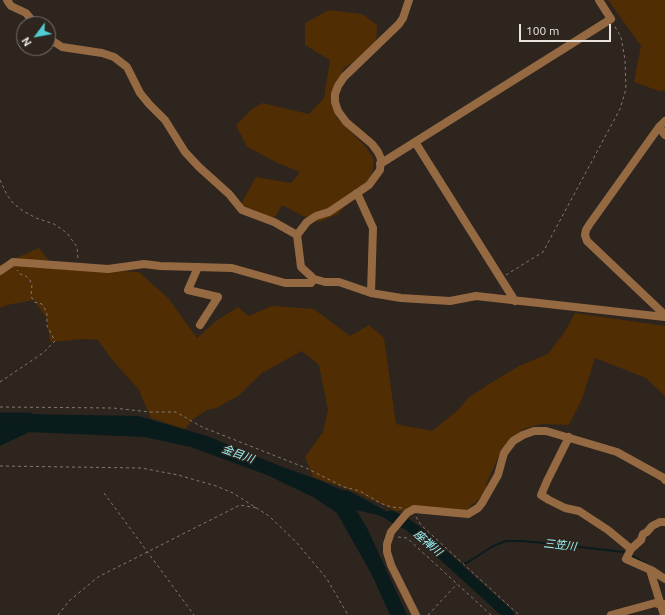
<!DOCTYPE html>
<meta charset="utf-8">
<style>
body{margin:0}
#map{position:relative;width:665px;height:615px;overflow:hidden;background:#2e251e;font-family:Ubuntu,sans-serif}
canvas{display:block}
.north{position:absolute;left:16px;top:16px;width:40px;height:40px;box-sizing:border-box;background:#2e251e;border:1px solid #79716b;border-radius:50%;rotate:238deg;font-size:11px;font-weight:700;line-height:16px;text-align:center;color:#e9e3de}
.north::after{content:'';display:block;margin:auto;width:14px;height:18px;background:#51ccd4;clip-path:polygon(50% 0,100% 100%,50% 72%,0 100%)}
.scale{position:absolute;left:519px;top:24px;width:92px;height:18px;box-sizing:border-box;border:2px solid #e9e3de;border-top:0;padding-left:5px;font-size:12px;line-height:14px;white-space:nowrap;color:#e9e3de;-webkit-text-stroke:3px #2e251e;paint-order:stroke}
</style>
<div id="map">
<canvas width="665" height="615"></canvas>
<div class="north">N</div>
<div class="scale">100 m</div>
</div>
<script>
const g = document.querySelector('canvas').getContext('2d');
g.lineJoin = 'round';
function fill(path, color) { g.fillStyle = color; g.fill(path, 'evenodd'); }
const shape = rows => new Path2D(rows.map(r => 'M' + r).join(''));
function stroke(path, color, width, dash) { g.strokeStyle = color; g.lineWidth = width; g.lineCap = dash ? 'butt' : 'round'; g.setLineDash(dash || []); g.stroke(path); }
function drawText(font, color, halo, rows, align = 'center') {
  g.font = font + ' Ubuntu,"Noto Sans JP",sans-serif'; g.lineWidth = 3; g.setLineDash([]); g.textBaseline = 'middle'; g.strokeStyle = halo; g.fillStyle = color; for (const [text, x, y, turn = 0] of rows) {
    g.save(); g.translate(x, y); g.rotate((+turn || 0) * Math.PI / 180); g.textAlign = isNaN(turn) ? turn : align; if (halo) g.strokeText(text, 0, 0); g.fillText(text, 0, 0); g.restore();
  }
}
fill(shape([
 [608,0,665,0,665,90,659,91,634,82,641,46],
 [329,10,362,14,377,25,376,48,344,68,331,102,338,119,366,147,374,159,372,175,338,214,319,222,301,215,282,205,275,217,248,213,241,204,256,177,291,183,300,172,280,164,247,147,236,125,252,109,262,103,309,114,324,98,330,60,305,45,305,23],
 [39,248,54,268,139,272,168,298,197,338,216,321,238,307,248,316,272,306,314,309,350,336,369,325,384,338,396,424,432,431,458,410,468,398,486,386,519,366,548,354,564,333,575,313,665,326,665,396,646,378,595,358,582,399,569,425,541,424,523,429,503,447,487,482,485,494,465,511,396,511,353,491,313,477,305,457,323,432,328,410,319,365,302,351,262,373,238,396,216,408,207,410,193,419,185,429,151,418,139,390,110,357,98,340,83,339,50,342,47,319,34,300,7,305,0,308,0,265]
]), '#512d04');
fill(shape([
 [25,414,138,416,207,436,280,466,319,480,342,490,349,491,386,511,421,535,378,515,356,510,367,528,407,615,390,615,372,575,337,513,313,497,267,475,191,447,145,437,29,432,0,446,0,423]
]), '#0a1b1c');
stroke(shape([
 [631,555,648,565],
 [457,567,470,561,493,546,506,541,522,541,544,543,624,552,627,553]
]), '#0a1b1c', 2);
stroke(shape([
 [0,418,29,418],
 [391,516,407,524,420,534,509,615]
]), '#0a1b1c', 11);
stroke(shape([
 [0,180,7,195,13,203,23,211,36,218,54,224,67,233,77,247,78,259],
 [506,275,543,252,620,109,626,89,625,60,621,37,614,25],
 [0,382,43,353,55,341,47,326,47,314,45,309,42,304,34,302,31,296,32,285,30,280,26,276,20,274,17,270],
 [0,407,113,408,150,412,176,412,202,427,306,468,344,487,360,491,380,503,391,507,402,508],
 [0,466,141,468,178,475,216,486,233,493,269,516,297,543,327,579,348,615],
 [104,493,194,615],
 [416,517,421,525,519,615],
 [398,537,407,538,491,615],
 [58,615,69,601,98,577,240,505,257,508],
 [428,615,457,584]
]), '#817a74', 1, [3, 3]);
stroke(shape([
 [7,0,11,6,26,13,35,24],
 [409,0,403,18,399,24,344,77,338,86,335,94,335,102,338,111,346,122,372,144,378,152,381,159,380,170,369,185,329,212,316,216,307,222,297,235,301,267,314,279,325,282,339,282,371,293,401,298,450,301,476,296,665,317],
 [48,38,62,47,102,53,114,57,127,67,140,93,149,104,165,120,185,152,199,167,229,194,242,210,274,222,297,235],
 [665,121,659,127,589,225,586,230,585,235,587,241,665,315],
 [659,127,665,135],
 [415,142,515,301],
 [380,164,611,19,599,0],
 [357,193,373,228,371,293],
 [198,267,188,290,218,297,200,325],
 [0,271,13,262,108,269,144,264,160,266,232,268,285,283,311,283,314,279],
 [569,437,547,481,541,495,549,500,565,508,579,511,608,530,631,549],
 [665,522,660,522,652,526,647,532,643,534,641,540,631,549,626,559,653,571,665,579],
 [650,570,664,615],
 [416,615,391,565,387,552,387,544,391,532,407,513,414,509,468,514,478,508,482,503,498,475,504,453,513,441,523,435,534,431,546,431,617,452,664,478,665,480],
 [611,615,655,603,661,605,665,604]
]), '#956942', 8);
drawText('italic 11px', '#9bf6fc', '#2e251e', [
 ["金目川",238,454,20],
 ["座禅川",428,543,41],
 ["三笠川",560,545,6]
]);
</script>
